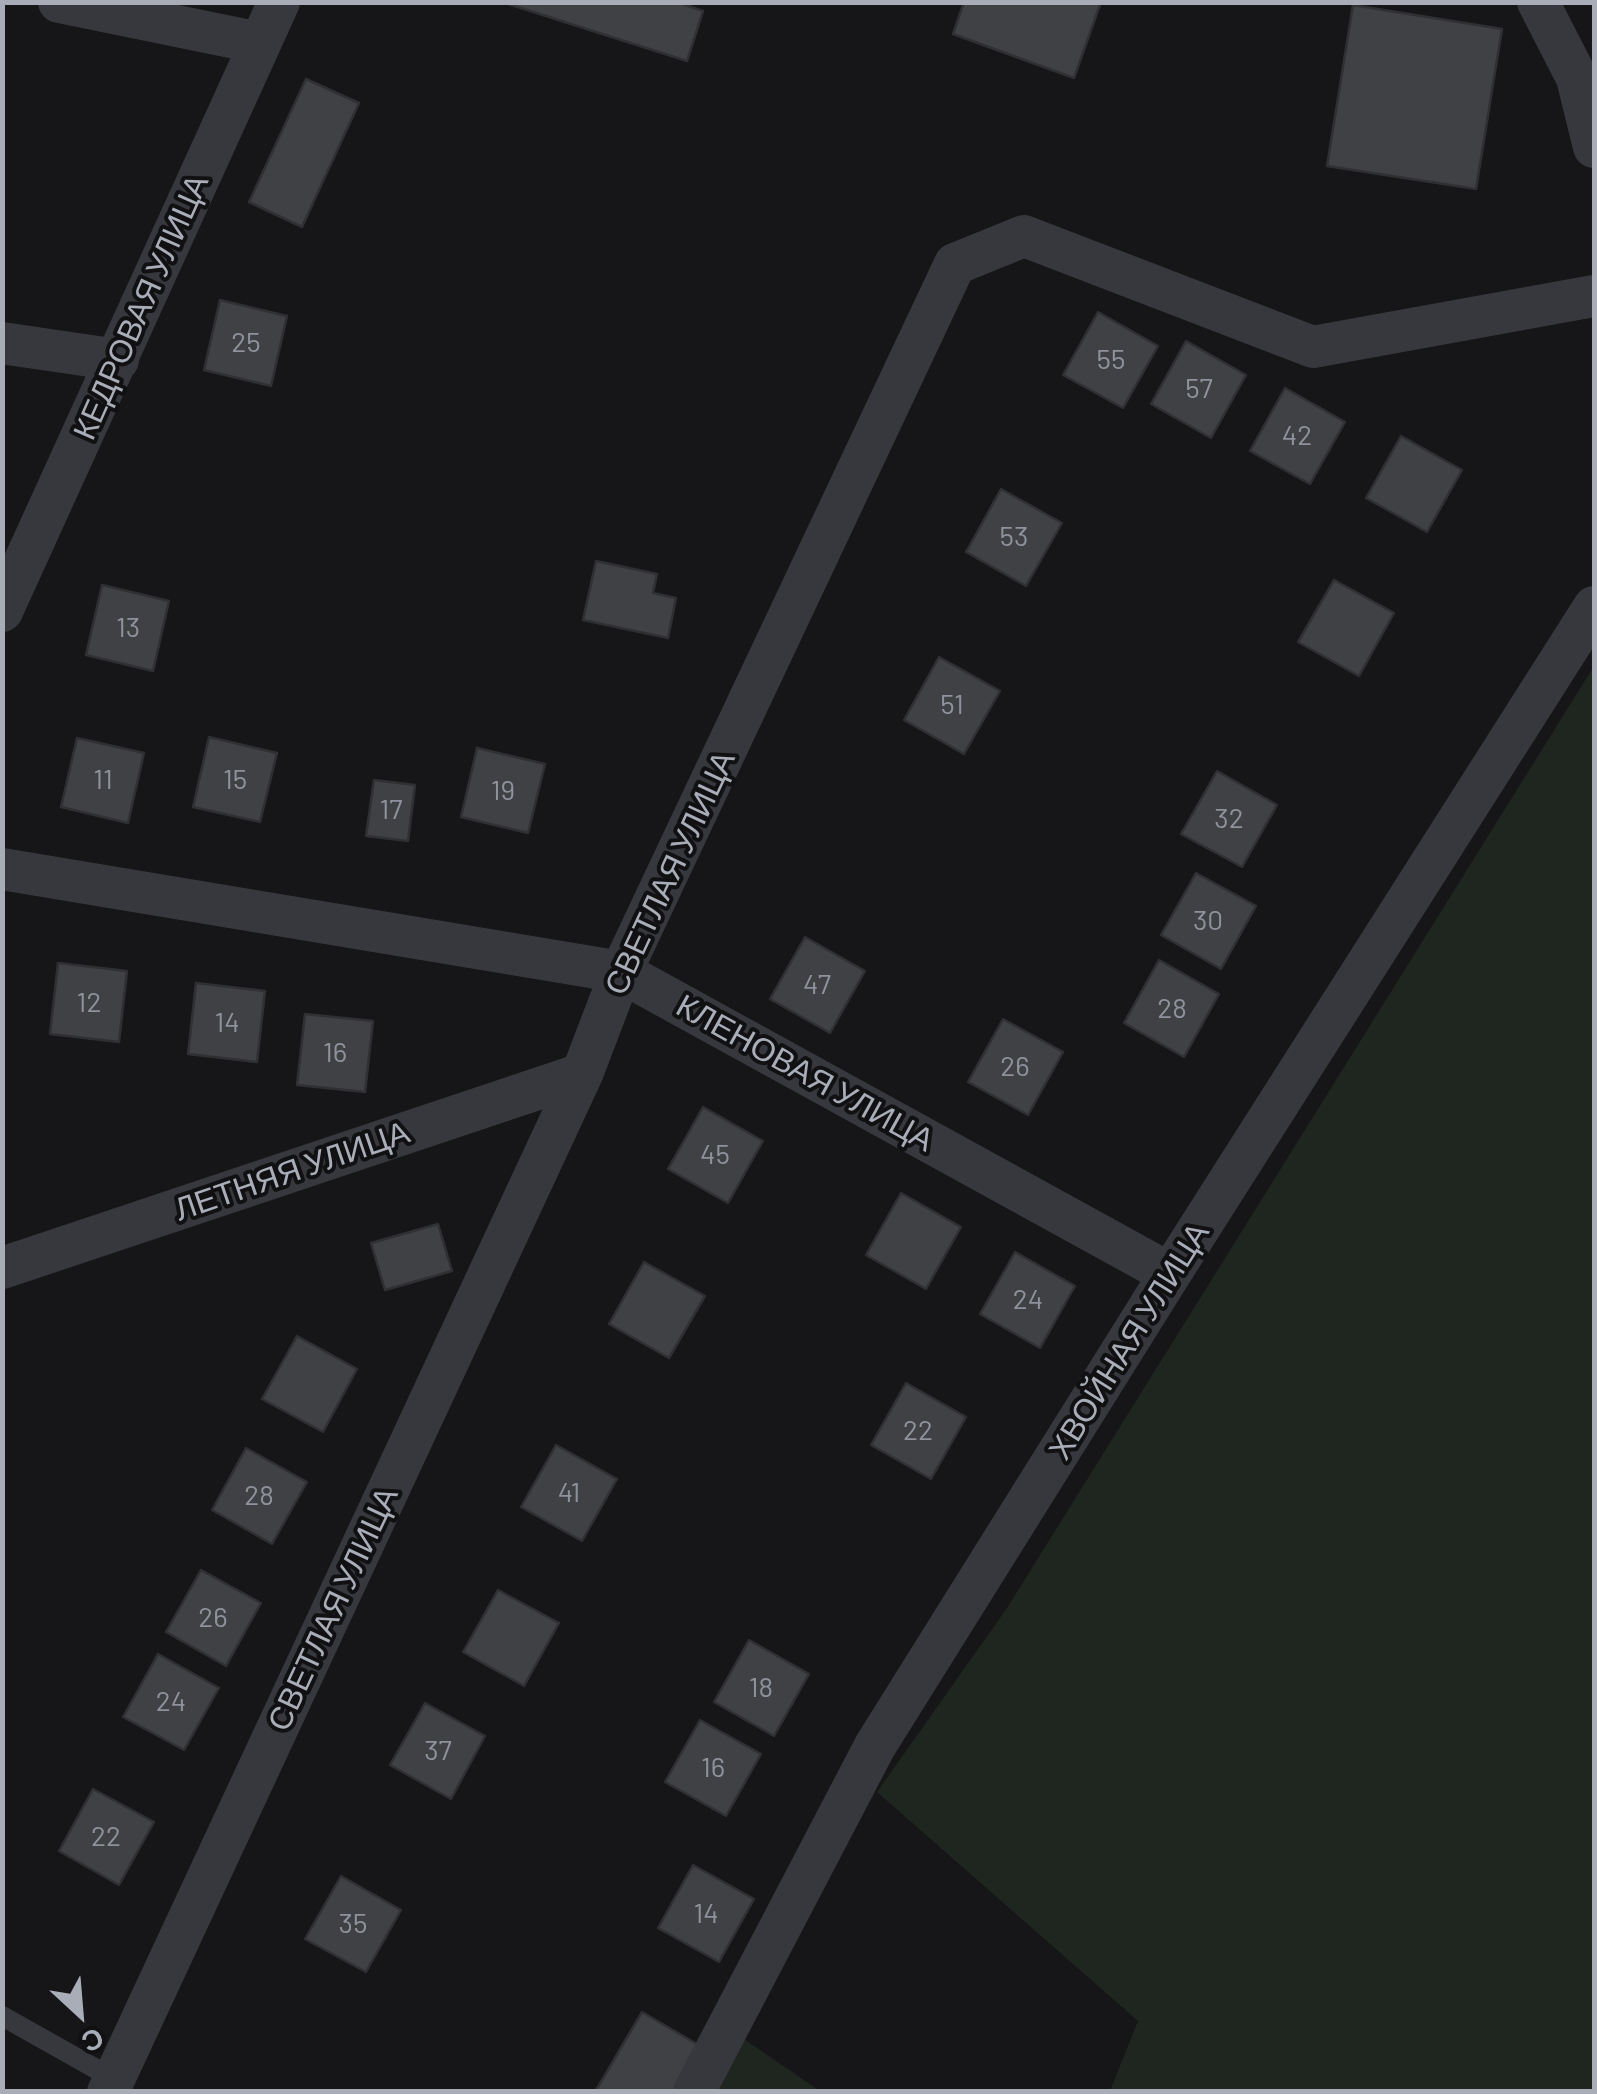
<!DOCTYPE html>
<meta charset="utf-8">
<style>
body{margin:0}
#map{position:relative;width:1597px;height:2094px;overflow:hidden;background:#161618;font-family:Barlow,sans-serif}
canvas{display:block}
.frame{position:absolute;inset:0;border:5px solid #a8adb8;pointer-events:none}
.north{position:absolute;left:30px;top:1964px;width:100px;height:100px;-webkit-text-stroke:8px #111113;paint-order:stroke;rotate:154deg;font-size:28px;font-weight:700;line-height:40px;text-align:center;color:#a8adb8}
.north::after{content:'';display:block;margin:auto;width:35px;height:45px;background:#a8adb8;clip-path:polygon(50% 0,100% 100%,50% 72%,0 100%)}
</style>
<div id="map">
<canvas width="1597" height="2094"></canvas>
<div class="frame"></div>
<div class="north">С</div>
</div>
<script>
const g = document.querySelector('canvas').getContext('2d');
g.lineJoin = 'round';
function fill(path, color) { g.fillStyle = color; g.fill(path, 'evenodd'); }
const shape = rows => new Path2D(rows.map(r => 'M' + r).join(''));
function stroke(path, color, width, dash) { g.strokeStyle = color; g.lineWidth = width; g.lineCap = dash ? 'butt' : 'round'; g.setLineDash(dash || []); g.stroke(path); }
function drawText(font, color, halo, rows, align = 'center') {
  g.font = font + ' Barlow,sans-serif'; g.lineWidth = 8; g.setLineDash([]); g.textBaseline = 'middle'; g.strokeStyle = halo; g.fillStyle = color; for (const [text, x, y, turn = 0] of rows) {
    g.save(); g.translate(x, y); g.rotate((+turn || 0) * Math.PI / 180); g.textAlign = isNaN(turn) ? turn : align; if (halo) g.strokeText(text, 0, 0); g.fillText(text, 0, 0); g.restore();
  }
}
fill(shape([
 [1594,666,1594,2091,1110,2091,1138,2021,877,1792,1007,1608],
 [732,2031,820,2091,702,2092]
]), '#1e261f');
const building = shape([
 [502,2,677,2,703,11,687,61,502,2],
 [964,2,1101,2,1074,78,953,34,964,2],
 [1353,5,1502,29,1476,189,1327,166,1353,5],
 [306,79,359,103,302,227,249,202,306,79],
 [220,300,287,316,271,386,204,370,220,300],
 [1098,312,1158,346,1123,408,1063,375,1098,312],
 [1186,341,1246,375,1211,438,1151,404,1186,341],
 [1285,388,1345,422,1310,484,1250,451,1285,388],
 [1401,436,1462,470,1427,532,1366,498,1401,436],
 [1001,489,1062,523,1026,586,966,552,1001,489],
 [596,561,657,574,653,593,676,598,668,638,583,620,596,561],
 [1334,580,1394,613,1359,676,1298,642,1334,580],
 [102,585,169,601,153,671,86,655,102,585],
 [939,657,1000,691,964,754,904,720,939,657],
 [209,737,277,753,260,822,193,807,209,737],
 [77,738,144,753,128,823,61,807,77,738],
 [477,748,545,764,528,833,461,817,477,748],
 [1217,771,1277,805,1242,867,1181,834,1217,771],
 [374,780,415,785,408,841,366,836,374,780],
 [1196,873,1256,906,1221,969,1161,935,1196,873],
 [805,937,865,971,830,1033,770,999,805,937],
 [1159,960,1219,994,1184,1057,1124,1023,1159,960],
 [58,963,127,971,119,1042,50,1034,58,963],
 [196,983,265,991,257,1062,188,1054,196,983],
 [305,1014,373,1021,365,1092,297,1085,305,1014],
 [1003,1019,1063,1052,1028,1115,968,1082,1003,1019],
 [703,1107,763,1141,728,1203,668,1169,703,1107],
 [901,1193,961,1227,926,1289,866,1255,901,1193],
 [438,1224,452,1271,385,1290,371,1243,438,1224],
 [1015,1252,1075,1286,1040,1348,980,1314,1015,1252],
 [644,1262,705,1296,669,1358,609,1324,644,1262],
 [297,1336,357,1369,323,1432,262,1399,297,1336],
 [906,1383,966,1417,931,1479,871,1445,906,1383],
 [556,1445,617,1479,582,1541,521,1507,556,1445],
 [246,1448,307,1482,272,1544,212,1510,246,1448],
 [201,1570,261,1603,226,1666,166,1632,201,1570],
 [498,1590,559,1623,524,1686,463,1652,498,1590],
 [749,1640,809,1674,774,1736,714,1702,749,1640],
 [158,1654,219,1688,184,1750,123,1717,158,1654],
 [425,1703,485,1736,451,1799,390,1765,425,1703],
 [700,1720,761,1754,726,1816,665,1782,700,1720],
 [93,1789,154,1822,119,1885,59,1851,93,1789],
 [693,1865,754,1899,719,1962,658,1928,693,1865],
 [341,1876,401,1910,366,1972,305,1939,341,1876],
 [642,2012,707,2050,682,2092,595,2092,642,2012]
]);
fill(building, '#404145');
stroke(building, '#303034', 2.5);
stroke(shape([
 [2,2016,114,2079]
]), '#37383d', 20);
stroke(shape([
 [59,2,260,43],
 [1538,2,1577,78,1594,147],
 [2,343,118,360],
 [2,611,279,2],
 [2,869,621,972,1170,1274],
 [2,1268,582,1074],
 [108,2092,582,1074,621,972,955,264,1024,236,1313,347,1594,296],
 [694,2092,875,1746,1170,1274,1594,607]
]), '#37383d', 42);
drawText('28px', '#8e929b', null, [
 ["25",246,343],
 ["55",1111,360],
 ["57",1199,389],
 ["42",1297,436],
 ["53",1014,537],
 ["13",128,628],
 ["51",952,705],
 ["11",103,780],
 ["15",235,780],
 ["19",503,791],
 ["17",391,810],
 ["32",1229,819],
 ["30",1208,921],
 ["47",817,985],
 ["12",89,1003],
 ["28",1172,1009],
 ["14",227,1023],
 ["16",335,1053],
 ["26",1015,1067],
 ["45",715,1155],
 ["24",1028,1300],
 ["22",918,1431],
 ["41",569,1493],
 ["28",259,1496],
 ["26",213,1618],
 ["18",761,1688],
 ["24",171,1702],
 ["37",438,1751],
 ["16",713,1768],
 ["22",106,1837],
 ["14",706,1914],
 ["35",353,1924]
]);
drawText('32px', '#a8adb8', '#111113', [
 ["КЕДРОВАЯ УЛИЦА",141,307,-66],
 ["СВЕТЛАЯ УЛИЦА",670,873,-65],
 ["КЛЕНОВАЯ УЛИЦА",805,1073,29],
 ["ЛЕТНЯЯ УЛИЦА",292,1171,-19],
 ["ХВОЙНАЯ УЛИЦА",1129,1341,-58],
 ["СВЕТЛАЯ УЛИЦА",333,1609,-65]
]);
</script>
